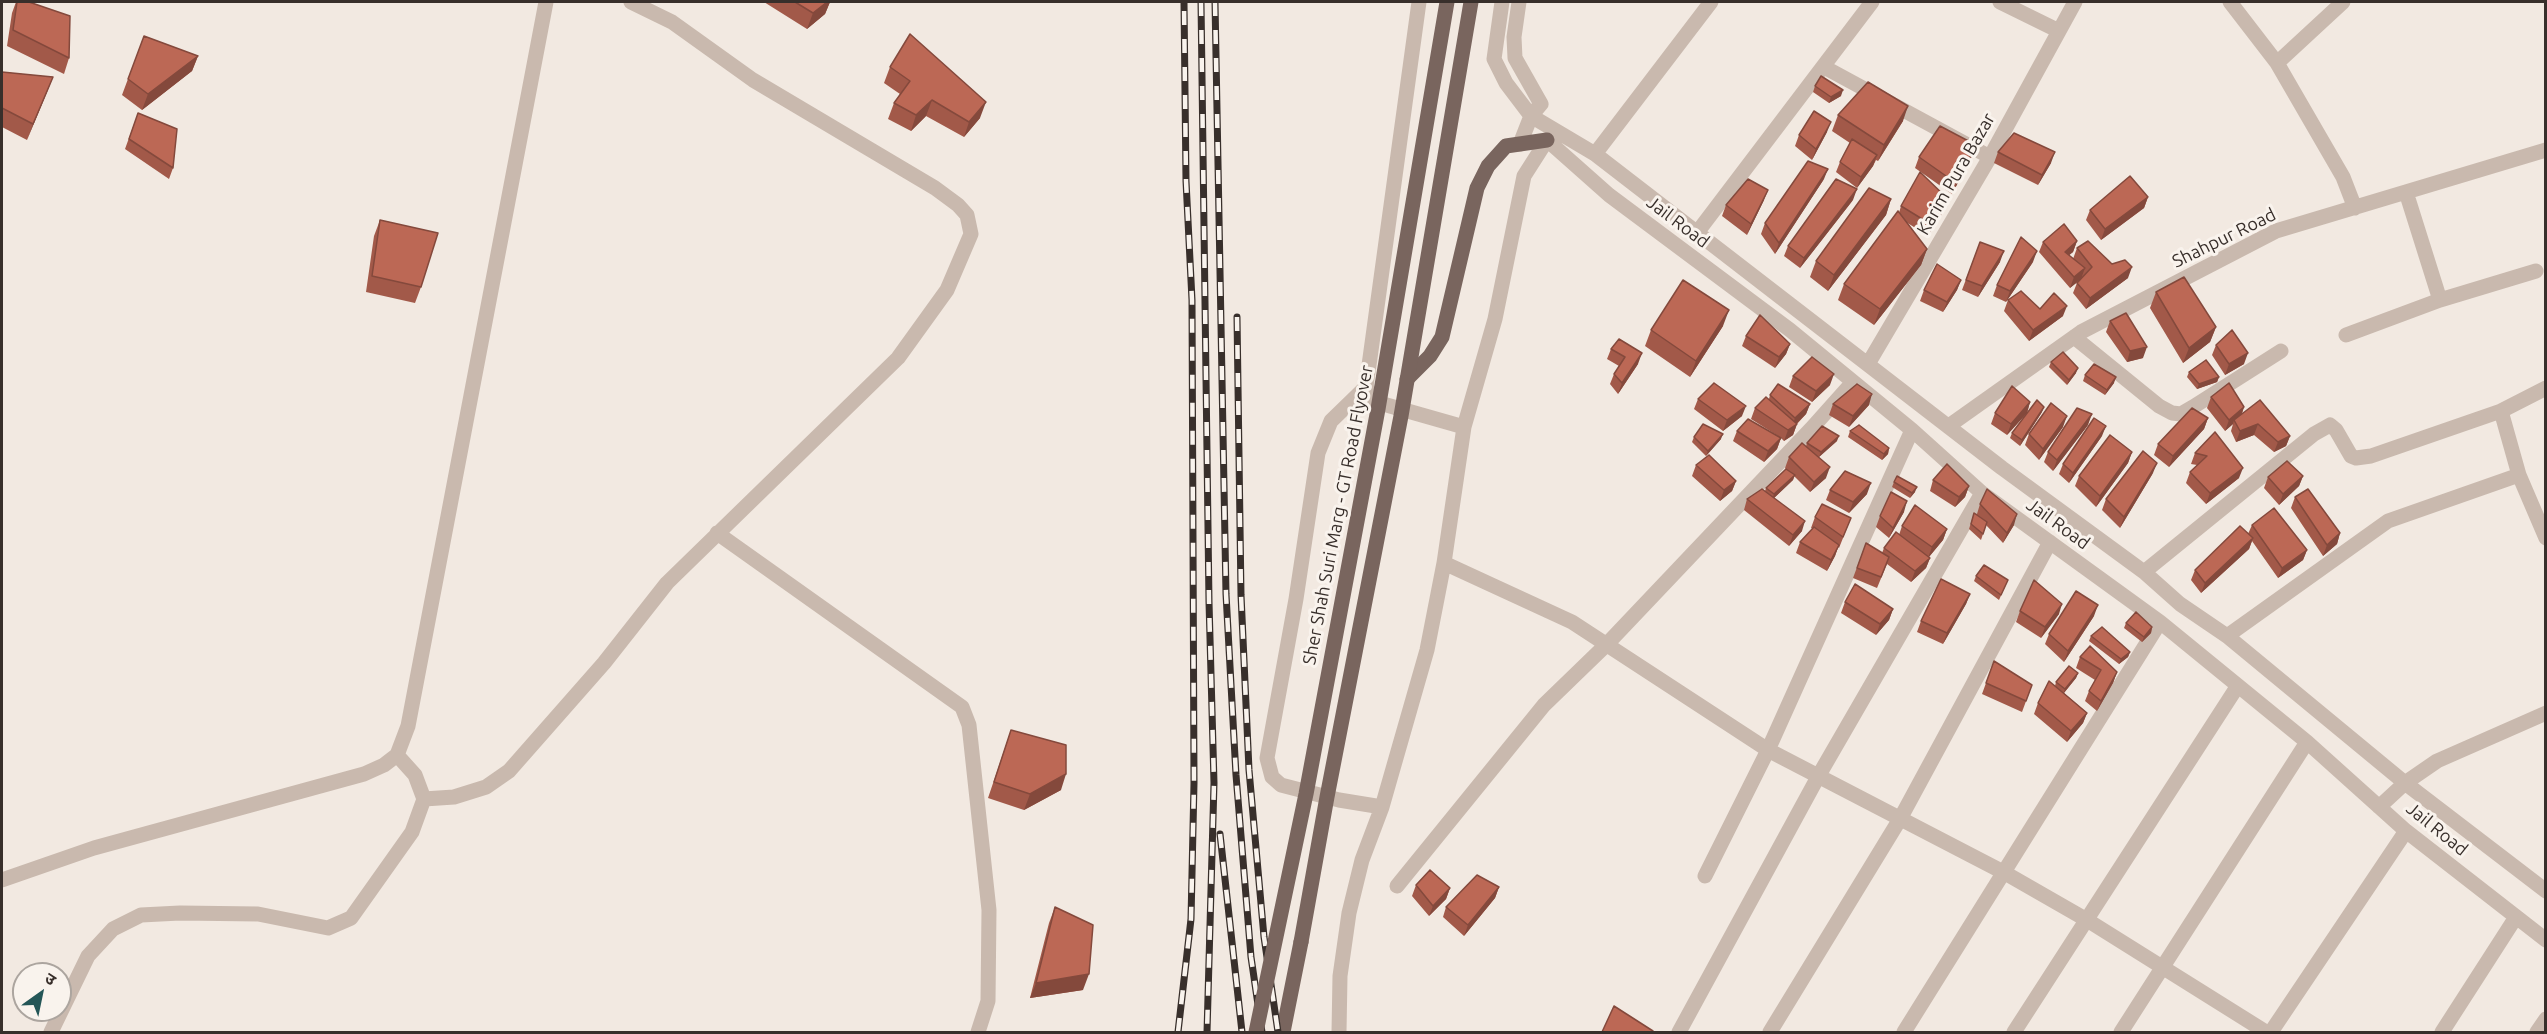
<!DOCTYPE html>
<meta charset="utf-8">
<style>
body{margin:0}
#map{position:relative;width:2547px;height:1034px;overflow:hidden;background:#f2e9e1;font-family:Ubuntu,"Noto Sans Devanagari",sans-serif}
canvas{display:block}
.frame{position:absolute;inset:0;border:3px solid #382f2b;pointer-events:none}
.north{position:absolute;left:12px;top:962px;width:60px;height:60px;box-sizing:border-box;background:#f9f3ed;border:2px solid #aca59f;border-radius:50%;rotate:33deg;font-size:16px;font-weight:700;line-height:24px;text-align:center;color:#382f2b}
.north::after{content:'';display:block;margin:auto;width:21px;height:27px;background:#245657;clip-path:polygon(50% 0,100% 100%,50% 72%,0 100%)}
</style>
<div id="map">
<canvas width="2547" height="1034"></canvas>
<div class="frame"></div>
<div class="north">उ</div>
</div>
<script>
const g = document.querySelector('canvas').getContext('2d');
g.lineJoin = 'round';
const shape = rows => new Path2D(rows.map(r => 'M' + r).join(''));
function stroke(path, color, width, dash) { g.strokeStyle = color; g.lineWidth = width; g.lineCap = dash ? 'butt' : 'round'; g.setLineDash(dash || []); g.stroke(path); }
function fill(path, color) { g.fillStyle = color; g.fill(path, 'evenodd'); }
function drawText(font, color, halo, rows, align = 'center') {
  g.font = font + ' Ubuntu,sans-serif'; g.lineWidth = 6; g.setLineDash([]); g.textBaseline = 'middle'; g.strokeStyle = halo; g.fillStyle = color; for (const [text, x, y, turn = 0] of rows) {
    g.save(); g.translate(x, y); g.rotate((+turn || 0) * Math.PI / 180); g.textAlign = isNaN(turn) ? turn : align; if (halo) g.strokeText(text, 0, 0); g.fillText(text, 0, 0); g.restore();
  }
}
stroke(shape([
 [1419,2,1366,387,1376,402,1464,427],
 [1502,2,1494,59,1506,83,1531,116,1595,154,2002,468,2144,572,2180,604,2227,636,2405,783,2546,891],
 [1519,2,1514,37,1515,58,1541,104,1531,116,1520,144],
 [2000,2,2059,31],
 [2230,2,2277,63],
 [2343,2,2277,63,2343,177,2355,208],
 [1824,67,1990,157],
 [1595,154,1711,2],
 [2406,192,2440,300,2536,271],
 [1696,234,1872,2],
 [2346,335,2440,300],
 [2074,337,2159,406,2172,413,2181,414,2193,407,2281,351],
 [1868,364,1990,157,2075,2],
 [1366,387,1331,421,1318,453,1296,599,1267,758,1272,777,1281,785,1339,800,1382,807,1427,650,1444,563,1464,427,1495,319,1524,176,1547,140,1609,195,1790,330,1912,430,1982,493,2160,622,2307,742,2406,831,2546,940],
 [2501,411,2546,388],
 [1950,425,2081,332,2276,231,2546,150],
 [717,533,962,707,969,725,989,910,988,1001,978,1032],
 [1444,563,1572,622,1768,750,2005,873,2087,920,2266,1032],
 [2144,572,2314,434,2330,425,2336,430,2351,456,2356,458,2371,456,2501,411,2519,475],
 [2227,636,2388,521,2519,475,2546,538],
 [424,799,454,797,486,787,509,771,604,663,667,583,898,358,947,290,971,234,967,215,958,205,935,188,753,80,672,22,631,2],
 [2379,807,2405,783,2437,761,2546,713],
 [1705,876,1768,750,1912,430],
 [2,880,94,848,364,774,384,765,397,755,408,726,546,2],
 [1397,886,1544,705,1607,644,1811,429,1853,382],
 [51,1032,88,956,113,929,141,915,180,913,258,914,328,928,351,918,412,832,424,799,415,775,397,755],
 [1339,1032,1340,976,1349,913,1362,860,1382,807],
 [1679,1032,1819,775,1982,493],
 [1770,1032,1900,819,2050,542],
 [1904,1032,2160,622],
 [2014,1032,2237,687],
 [2121,1032,2307,742],
 [2271,1032,2406,831],
 [2442,1032,2516,917],
 [2537,1032,2546,1019]
]), '#c9b9ae', 15);
stroke(shape([
 [1407,379,1430,356,1442,337,1477,188,1488,166,1506,146,1547,140],
 [1283,1032,1301,942]
]), '#79655e', 15);
const rail = shape([
 [1201,2,1209,602,1214,783,1207,1032],
 [1215,2,1226,594,1236,775,1251,957,1262,1032],
 [1237,317,1241,595,1249,770,1264,937,1278,1032],
 [1220,834,1242,1032],
 [1178,1032,1191,919,1194,783,1192,300,1186,181,1184,2]
]);
stroke(rail, '#382f2b', 7);
stroke(rail, '#f9f3ed', 4.5, [14]);
stroke(shape([
 [1301,942,1327,797,1401,416,1471,2],
 [1256,1032,1306,794,1378,409,1447,2]
]), '#79655e', 15);
fill(shape([
 [16,2,29,2,69,58,64,74,7,46,12,13],
 [764,2,830,2,825,14,807,29],
 [144,36,198,56,192,71,142,110,122,95],
 [890,67,980,118,964,137,926,116,911,131,888,119,894,103,900,94,884,83],
 [2,72,53,77,47,92,27,140,2,127],
 [1815,86,1841,96,1829,103,1813,92],
 [138,113,173,168,169,179,125,149],
 [1838,115,1903,121,1878,161,1876,160,1873,166,1857,188,1836,172,1840,162,1850,143,1832,131],
 [1827,132,1812,160,1795,146,1799,135],
 [1998,152,2051,163,2038,185,1994,163],
 [1972,156,1952,194,1915,168,1919,157],
 [1824,179,1775,254,1761,234,1765,223],
 [2148,197,2144,208,2101,240,2086,220,2090,210],
 [1891,199,1886,215,1828,291,1810,277,1816,261],
 [1764,200,1747,235,1722,216,1726,205],
 [1853,200,1800,268,1784,256,1788,246],
 [1901,206,1945,209,1928,236,1906,222,1927,249,1921,265,1874,325,1838,300,1844,284,1899,213],
 [380,220,421,287,415,303,366,292,374,236],
 [2077,241,2073,252,2069,255,2073,259,2077,248,2112,264,2128,278,2086,309,2073,293,2077,283,2081,279,2070,288,2039,252,2043,242],
 [1980,242,2000,262,1978,297,1962,290],
 [2033,262,2006,302,1993,296,1997,285],
 [1961,280,1957,290,1943,312,1920,301,1924,290],
 [2156,292,2216,327,2210,342,2183,363,2150,308],
 [2008,300,2040,309,2063,316,2029,341,2004,311],
 [2110,321,2143,358,2127,362,2106,332],
 [1723,326,1690,377,1645,346,1651,330],
 [1746,336,1790,344,1786,354,1775,368,1742,346],
 [2216,345,2244,364,2225,375,2212,355],
 [1611,349,1638,364,1618,394,1610,384,1614,374,1619,366,1607,359],
 [2051,362,2076,373,2067,385,2049,367],
 [2189,372,2219,377,2217,382,2197,389,2187,377],
 [2085,375,2114,383,2105,395,2083,381],
 [1793,376,1830,385,1812,402,1789,387],
 [1770,395,1810,404,1806,414,1797,424,1793,435,1784,441,1781,438,1777,449,1764,462,1733,441,1737,431,1778,436,1751,419,1755,408,1769,399],
 [2211,397,2244,407,2242,414,2290,436,2286,446,2274,452,2254,435,2236,442,2231,431,2233,424,2225,431,2207,408],
 [1698,399,1742,416,1723,431,1694,409],
 [2030,402,2027,413,2007,435,1991,424,1995,413],
 [1833,404,1869,405,1849,427,1829,415],
 [2042,412,2020,446,2010,438,2012,433],
 [2208,418,2204,429,2169,467,2154,455,2158,444],
 [2088,425,2053,471,2044,462,2048,452],
 [2063,427,2039,460,2025,445,2029,434],
 [1850,431,1889,448,1888,454,1882,460,1848,437],
 [2215,432,2239,478,2206,504,2186,483,2190,472,2197,465,2191,464,2195,453],
 [2102,436,2069,483,2059,474,2063,464],
 [1694,437,1721,439,1706,456,1692,442],
 [1837,441,1819,457,1826,478,1810,492,1794,476,1793,480,1774,498,1802,531,1789,546,1744,510,1747,499,1765,491,1766,488,1786,469,1785,468,1789,457,1806,446,1807,443],
 [2132,452,2128,463,2096,507,2075,486,2079,476],
 [1696,465,1736,481,1732,491,1720,501,1692,476],
 [2153,473,2120,528,2102,510,2106,499],
 [2303,476,2299,486,2279,505,2264,488,2268,477],
 [1933,480,1969,486,1965,497,1955,507,1930,491],
 [1894,482,1915,492,1910,498,1892,487],
 [1830,490,1867,494,1849,513,1826,500],
 [2295,497,2340,533,2337,544,2323,556,2291,508],
 [1980,504,2014,525,2003,543,1986,525,1981,540,1969,529,1974,513,1977,514],
 [1904,512,1889,538,1876,527,1880,516],
 [1815,517,1851,518,1839,548,1838,547,1835,556,1827,571,1796,553,1800,542,1813,529,1811,528],
 [2252,525,2307,550,2303,560,2278,578,2252,541,2249,549,2201,593,2191,580,2195,570,2248,534],
 [1902,526,1947,529,1943,540,1929,557,1930,558,1926,568,1911,582,1887,564,1877,588,1853,578,1866,543,1882,553,1884,548,1899,535],
 [1976,576,2008,580,1999,600,1974,581],
 [1970,594,1966,604,1943,644,1917,632,1921,621],
 [1845,602,1893,609,1889,620,1876,635,1841,613],
 [2020,611,2059,614,2041,638,2016,622],
 [2094,616,2064,662,2045,644,2049,634],
 [2126,623,2152,627,2151,633,2142,642,2124,628],
 [2091,636,2130,652,2128,657,2119,664,2089,641],
 [2080,657,2117,672,2113,683,2097,711,2085,701,2089,691,2095,680,2076,668],
 [1994,661,2032,685,2022,712,1982,694],
 [2078,673,2076,678,2064,693,2087,713,2083,723,2067,742,2034,714,2038,703,2055,686,2056,682],
 [1011,730,1061,790,1024,810,988,798],
 [1416,885,1450,888,1446,899,1429,916,1412,896],
 [1499,887,1495,898,1464,936,1443,917,1446,907],
 [1055,907,1083,990,1030,998,1049,923]
]), '#a25949');
fill(shape([
 [827,2,830,2,825,14,807,29,813,13],
 [198,56,192,71,142,110,148,94],
 [53,77,47,92,27,140,33,124],
 [1843,90,1841,96,1829,103,1831,97],
 [932,100,926,116,911,131,916,115],
 [986,102,980,118,964,137,969,122],
 [1908,106,1903,121,1878,161,1884,145],
 [1831,122,1827,132,1812,160,1816,149],
 [1976,145,1972,156,1952,194,1956,183],
 [2055,152,2051,163,2038,185,2042,175],
 [1877,155,1873,166,1857,188,1861,177],
 [1828,169,1824,179,1775,254,1779,243],
 [1857,189,1853,200,1800,268,1804,258],
 [1768,190,1764,200,1747,235,1751,224],
 [2148,197,2144,208,2101,240,2105,229],
 [1891,199,1886,215,1828,291,1834,275],
 [1948,199,1945,209,1928,236,1932,225],
 [2077,241,2073,252,2061,262,2065,252],
 [1927,249,1921,265,1874,325,1880,309],
 [2004,251,2000,262,1978,297,1982,286],
 [2037,251,2033,262,2006,302,2010,291],
 [2132,267,2128,278,2086,309,2090,298],
 [2085,268,2081,279,2070,288,2074,277],
 [1961,280,1957,290,1943,312,1947,302],
 [2067,306,2063,316,2029,341,2033,330],
 [1729,310,1723,326,1690,377,1696,361],
 [2216,327,2210,342,2183,363,2189,348],
 [1790,344,1786,354,1775,368,1779,357],
 [2147,347,2143,358,2127,362,2130,351],
 [1642,353,1638,364,1618,394,1622,383],
 [2248,353,2244,364,2225,375,2229,364],
 [2078,368,2076,373,2067,385,2069,380],
 [1834,374,1830,385,1812,402,1816,391],
 [2116,377,2114,383,2105,395,2107,390],
 [2219,377,2217,382,2197,389,2199,384],
 [1872,394,1869,405,1849,427,1853,416],
 [2030,402,2027,413,2007,435,2011,424],
 [1810,404,1806,414,1794,426,1797,424,1793,435,1784,441,1788,430,1792,427,1795,418],
 [1746,406,1742,416,1723,431,1727,420],
 [2044,407,2042,412,2020,446,2022,440],
 [2244,407,2240,418,2234,420,2233,424,2225,431,2229,420],
 [2092,414,2088,425,2053,471,2057,460],
 [2067,416,2063,427,2039,460,2043,449],
 [2208,418,2204,429,2169,467,2173,456],
 [2258,424,2254,435,2236,442,2240,431],
 [2106,426,2102,436,2069,483,2073,473],
 [1723,434,1721,439,1706,456,1708,451],
 [1839,436,1837,441,1819,457,1821,452],
 [2290,436,2286,446,2274,452,2278,442],
 [1781,438,1777,449,1764,462,1768,451],
 [1889,448,1888,454,1882,460,1884,454],
 [2132,452,2128,463,2096,507,2100,496],
 [2157,463,2153,473,2120,528,2124,517],
 [1830,467,1826,478,1810,492,1814,482],
 [2243,468,2239,478,2206,504,2210,493],
 [1795,475,1793,480,1772,500,1774,494],
 [2303,476,2299,486,2279,505,2283,494],
 [1736,481,1732,491,1720,501,1724,490],
 [1871,483,1867,494,1849,513,1853,502],
 [1969,486,1965,497,1955,507,1959,497],
 [1917,487,1915,492,1910,498,1912,493],
 [1907,501,1904,512,1889,538,1893,528],
 [2017,514,2014,525,2003,543,2007,533],
 [1805,521,1802,531,1789,546,1793,535],
 [1947,529,1943,540,1928,558,1932,547],
 [2340,533,2337,544,2323,556,2327,545],
 [2253,538,2249,549,2201,593,2205,583],
 [1839,545,1835,556,1827,571,1831,560],
 [2307,550,2303,560,2278,578,2282,568],
 [1930,558,1926,568,1911,582,1915,571],
 [1970,594,1966,604,1943,644,1947,633],
 [2062,604,2059,614,2041,638,2045,627],
 [2098,605,2094,616,2064,662,2068,651],
 [1893,609,1889,620,1876,635,1880,624],
 [2152,627,2151,633,2142,642,2144,637],
 [2130,652,2128,657,2119,664,2121,659],
 [2117,672,2113,683,2097,711,2101,701],
 [2078,673,2076,678,2063,694,2065,689],
 [2087,713,2083,723,2067,742,2071,731],
 [1066,774,1061,790,1024,810,1030,794],
 [1499,887,1495,898,1464,936,1468,925],
 [1450,888,1446,899,1429,916,1433,906],
 [1089,974,1083,990,1030,998,1036,983]
]), '#84493c');
const building = shape([
 [17,2,29,2,70,16,69,58,13,30,17,2],
 [795,2,827,2,813,13,795,2],
 [910,34,986,102,969,122,932,100,916,115,894,103,910,81,890,67,910,34],
 [144,36,198,56,148,94,128,79,144,36],
 [2,72,53,77,33,124,2,108,2,72],
 [1821,76,1843,90,1831,97,1815,86,1821,76],
 [1868,82,1908,106,1884,145,1838,115,1868,82],
 [1814,111,1831,122,1816,149,1799,135,1814,111],
 [138,113,177,129,173,168,129,139,138,113],
 [1940,126,1976,145,1956,183,1919,157,1940,126],
 [2014,133,2055,152,2042,175,1998,152,2014,133],
 [1852,139,1877,155,1861,177,1840,162,1852,139],
 [1808,161,1828,169,1779,243,1765,223,1808,161],
 [1920,172,1948,199,1932,225,1901,206,1920,172],
 [2130,176,2148,197,2105,229,2090,210,2130,176],
 [1748,179,1768,190,1751,224,1726,205,1748,179],
 [1836,179,1857,189,1804,258,1788,246,1836,179],
 [1869,188,1891,199,1834,275,1816,261,1869,188],
 [1898,211,1927,249,1880,309,1844,284,1898,211],
 [380,220,438,233,421,287,372,276,380,220],
 [2064,224,2077,241,2065,252,2085,268,2074,277,2043,242,2064,224],
 [2021,237,2037,251,2010,291,1997,285,2021,237],
 [2088,241,2112,264,2125,260,2132,267,2090,298,2077,283,2092,267,2077,248,2088,241],
 [1980,242,2004,251,1982,286,1966,280,1980,242],
 [1937,264,1961,280,1947,302,1924,290,1937,264],
 [2184,277,2216,327,2189,348,2156,292,2184,277],
 [1683,280,1729,310,1696,361,1651,330,1683,280],
 [2021,291,2040,309,2054,293,2067,306,2033,330,2008,300,2021,291],
 [2126,313,2147,347,2130,351,2110,321,2126,313],
 [1760,315,1790,344,1779,357,1746,336,1760,315],
 [2232,330,2248,353,2229,364,2216,345,2232,330],
 [1619,339,1642,353,1622,383,1614,374,1625,357,1611,349,1619,339],
 [2063,352,2078,368,2069,380,2051,362,2063,352],
 [1812,357,1834,374,1816,391,1793,376,1812,357],
 [2206,360,2219,377,2199,384,2189,372,2206,360],
 [2094,364,2116,377,2107,390,2085,375,2094,364],
 [1714,383,1746,406,1727,420,1698,399,1714,383],
 [2229,383,2244,407,2229,420,2211,397,2229,383],
 [1778,384,1810,404,1795,418,1770,395,1778,384],
 [1857,384,1872,394,1853,416,1833,404,1857,384],
 [2012,386,2030,402,2011,424,1995,413,2012,386],
 [1766,397,1797,424,1788,430,1755,408,1766,397],
 [2037,400,2044,407,2022,440,2012,433,2037,400],
 [2260,400,2290,436,2278,442,2258,424,2240,431,2234,420,2260,400],
 [2051,403,2067,416,2043,449,2029,434,2051,403],
 [2077,408,2092,414,2057,460,2048,452,2077,408],
 [2192,408,2208,418,2173,456,2158,444,2192,408],
 [2094,418,2106,426,2073,473,2063,464,2094,418],
 [1748,419,1781,438,1768,451,1737,431,1748,419],
 [1703,424,1723,434,1708,451,1694,437,1703,424],
 [1859,425,1889,448,1884,454,1850,431,1859,425],
 [1822,426,1839,436,1821,452,1807,443,1822,426],
 [2215,432,2243,468,2210,493,2190,472,2207,456,2195,453,2215,432],
 [2110,435,2132,452,2100,496,2079,476,2110,435],
 [1802,443,1830,467,1814,482,1789,457,1802,443],
 [2143,451,2157,463,2124,517,2106,499,2143,451],
 [1709,455,1736,481,1724,490,1696,465,1709,455],
 [2287,461,2303,476,2283,494,2268,477,2287,461],
 [1947,464,1969,486,1959,497,1933,480,1947,464],
 [1786,469,1795,475,1774,494,1766,488,1786,469],
 [1845,471,1871,483,1853,502,1830,490,1845,471],
 [1897,476,1917,487,1912,493,1894,482,1897,476],
 [1762,489,1805,521,1793,535,1747,499,1762,489],
 [1987,489,2017,514,2007,533,1980,504,1987,489],
 [2308,489,2340,533,2327,545,2295,497,2308,489],
 [1891,492,1907,501,1893,528,1880,516,1891,492],
 [1822,504,1851,518,1843,537,1815,517,1822,504],
 [1915,505,1947,529,1932,547,1902,526,1915,505],
 [2274,508,2307,550,2282,568,2252,525,2274,508],
 [1974,513,1987,522,1983,534,1971,524,1974,513],
 [2240,526,2253,538,2205,583,2195,570,2240,526],
 [1814,527,1839,545,1831,560,1800,542,1814,527],
 [1896,532,1930,558,1915,571,1884,548,1896,532],
 [1866,543,1889,557,1881,577,1857,568,1866,543],
 [1984,565,2008,580,2001,595,1976,576,1984,565],
 [1941,579,1970,594,1947,633,1921,621,1941,579],
 [2034,580,2062,604,2045,627,2020,611,2034,580],
 [1855,584,1893,609,1880,624,1845,602,1855,584],
 [2076,591,2098,605,2068,651,2049,634,2076,591],
 [2136,612,2152,627,2144,637,2126,623,2136,612],
 [2102,627,2130,652,2121,659,2091,636,2102,627],
 [2090,646,2117,672,2101,701,2089,691,2101,670,2080,657,2090,646],
 [1994,661,2032,685,2026,701,1986,683,1994,661],
 [2069,666,2078,673,2065,689,2056,682,2069,666],
 [2049,681,2087,713,2071,731,2038,703,2049,681],
 [1011,730,1066,745,1066,774,1030,794,994,782,1011,730],
 [1430,870,1450,888,1433,906,1416,885,1430,870],
 [1477,875,1499,887,1468,925,1446,907,1477,875],
 [1055,907,1093,925,1089,974,1036,983,1055,907],
 [1614,1006,1653,1031,1652,1032,1602,1032,1614,1006]
]);
fill(building, '#bc6855');
stroke(building, '#84493c', 1.5);
drawText('18px', '#382f2b', '#f9f3ed', [
 ["Karim Pura Bazar",1956,174,-60],
 ["Jail Road",1678,222,37],
 ["Shahpur Road",2224,238,-26],
 ["Sher Shah Suri Marg - GT Road Flyover",1338,515,-79],
 ["Jail Road",2058,524,36],
 ["Jail Road",2437,829,39]
]);
</script>
